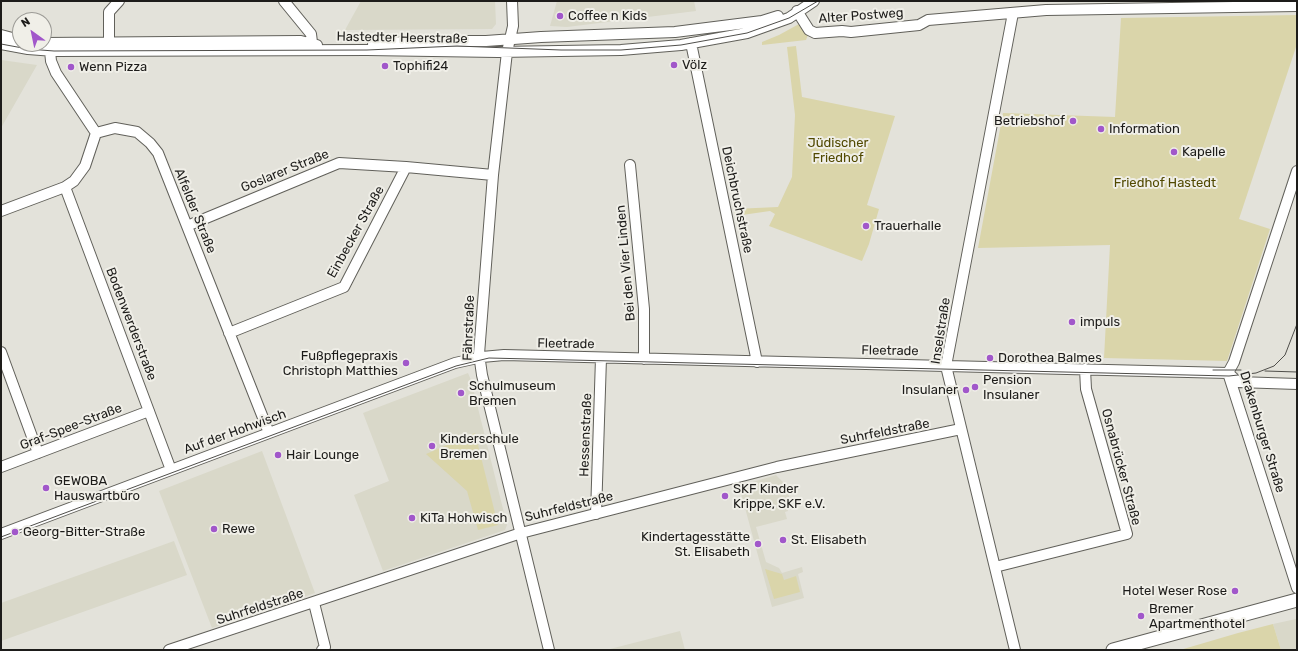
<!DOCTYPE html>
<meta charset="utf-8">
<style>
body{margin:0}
#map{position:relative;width:1298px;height:651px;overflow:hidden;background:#e3e2da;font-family:Rubik,sans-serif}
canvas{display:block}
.frame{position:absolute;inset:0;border:2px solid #1d1c1a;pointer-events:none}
.north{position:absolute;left:12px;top:12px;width:40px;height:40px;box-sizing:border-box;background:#f0efe8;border:1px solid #9c9b96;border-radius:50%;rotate:327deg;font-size:11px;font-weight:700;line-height:16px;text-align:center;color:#1d1c1a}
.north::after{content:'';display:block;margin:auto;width:14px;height:18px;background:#a157ca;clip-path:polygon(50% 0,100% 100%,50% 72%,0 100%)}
</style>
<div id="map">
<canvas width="1298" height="651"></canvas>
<div class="frame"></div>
<div class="north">N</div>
</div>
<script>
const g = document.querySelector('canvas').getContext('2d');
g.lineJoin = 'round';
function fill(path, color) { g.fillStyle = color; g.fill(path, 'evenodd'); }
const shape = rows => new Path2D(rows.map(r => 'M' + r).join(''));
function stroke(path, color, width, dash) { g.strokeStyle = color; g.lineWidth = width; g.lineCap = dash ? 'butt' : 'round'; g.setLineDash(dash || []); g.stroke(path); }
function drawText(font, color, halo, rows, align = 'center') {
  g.font = font + ' Rubik,sans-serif'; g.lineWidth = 4; g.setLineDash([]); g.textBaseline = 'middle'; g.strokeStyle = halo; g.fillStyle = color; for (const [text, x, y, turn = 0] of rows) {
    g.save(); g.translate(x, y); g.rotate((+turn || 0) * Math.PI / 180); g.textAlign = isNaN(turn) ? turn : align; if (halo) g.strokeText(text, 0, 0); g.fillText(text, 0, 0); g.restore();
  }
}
fill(shape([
 [361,1,495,1,496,24,492,29,345,30],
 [557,1,694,1,696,11,567,27,550,26],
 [1,60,37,65,1,128],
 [468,373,471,380,507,525,505,530,383,571,354,495,389,481,363,413],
 [262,451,315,593,212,628,159,491],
 [776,475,786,485,790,500,786,501,788,511,785,512,787,519,756,527,766,562,779,568,782,573,802,567,803,572,798,574,804,598,772,607,739,486],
 [174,541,187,575,1,641,1,603],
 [1296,619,1297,650,1281,650,1273,624],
 [680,631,685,650,611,650,610,649]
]), '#d9d8c9');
fill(shape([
 [1297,15,1297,44,1239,219,1270,229,1227,361,1104,358,1110,245,978,248,1003,113,1115,117,1121,18],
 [799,24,808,35,806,40,762,45,762,42,779,35],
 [796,46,802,97,895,116,867,205,879,209,869,244,862,261,769,226,775,214,770,211,735,216,734,209,778,207,792,177,795,115,787,47],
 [475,433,498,525,478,530,467,491,426,454],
 [765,569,782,574,784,580,796,576,800,592,774,599],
 [1273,624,1281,650,1180,650,1238,633]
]), '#dad5aa');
const minor = shape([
 [284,1,311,34,313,50],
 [512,1,513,26,507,52,493,175,479,354,482,375,549,650],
 [797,11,809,30,815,33,842,31,851,32,919,25,928,20,1046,10,1297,6],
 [1013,13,946,366,1015,650],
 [1,35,20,40],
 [44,43,301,41,317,45],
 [691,43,757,362],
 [1,44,28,49,54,51,367,50,498,52,621,50,681,45,747,33,789,18,814,1],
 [373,44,419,41,486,41,541,37,675,32,762,21,778,16],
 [109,48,109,12,119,1],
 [50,51,51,61,56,73,96,133],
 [96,133,115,128,137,132,150,143,158,153,269,433],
 [630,165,644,309,644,359],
 [1297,171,1234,362,1228,373,1297,588],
 [65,187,171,470],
 [1,211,65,187,74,181,85,166,96,133],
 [187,226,339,163,406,167,493,175],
 [229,333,344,287,406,167],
 [1,352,38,453],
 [1,467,149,411],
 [596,514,601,358],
 [1,534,455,363,482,357,504,355,1228,373,1238,382,1297,384],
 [995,567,1127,534,1086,389,1085,369],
 [314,603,325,647,322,650],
 [169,650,521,533,777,467,961,429]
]);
const major = shape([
 [1113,650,1297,600]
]);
stroke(minor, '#61605a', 12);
stroke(major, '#61605a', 15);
stroke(minor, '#fff', 10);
stroke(major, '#fff', 13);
stroke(shape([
 [1,44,28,49,54,51,367,50,457,46,561,50,621,50,681,45,747,33,789,18,818,1],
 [1213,370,1241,370],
 [1265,371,1297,372],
 [1,537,456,366,489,358,1229,376,1256,373,1274,366,1285,355,1297,324]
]), '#4f4e4a', 1);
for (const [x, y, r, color] of [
 [560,16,4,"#a157ca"],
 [674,65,4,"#a157ca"],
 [385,66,4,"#a157ca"],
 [71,67,4,"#a157ca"],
 [1073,121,4,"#a157ca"],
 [1101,129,4,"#a157ca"],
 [1174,152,4,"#a157ca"],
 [866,226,4,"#a157ca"],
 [1072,322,4,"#a157ca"],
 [990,358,4,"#a157ca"],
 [406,363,4,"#a157ca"],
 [975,387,4,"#a157ca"],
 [966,390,4,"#a157ca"],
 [461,393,4,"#a157ca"],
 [432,446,4,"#a157ca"],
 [278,455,4,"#a157ca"],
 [46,488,4,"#a157ca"],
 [725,496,4,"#a157ca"],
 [412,518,4,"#a157ca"],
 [214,529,4,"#a157ca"],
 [15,532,4,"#a157ca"],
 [783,540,4,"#a157ca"],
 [758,544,4,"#a157ca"],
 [1235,591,4,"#a157ca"],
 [1141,616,4,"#a157ca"]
]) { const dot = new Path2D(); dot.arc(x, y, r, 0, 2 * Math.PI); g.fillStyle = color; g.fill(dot); stroke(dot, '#f0efe8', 1.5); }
drawText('13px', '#1d1c1a', '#f0efe8', [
 ["Coffee n Kids",568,16],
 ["Völz",682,65],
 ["Tophifi24",393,66],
 ["Wenn Pizza",79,67],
 ["Betriebshof",1065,121,"right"],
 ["Information",1109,129],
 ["Kapelle",1182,152],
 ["Trauerhalle",874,226],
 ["impuls",1080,322],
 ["Fußpflegepraxis",398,356,"right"],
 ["Christoph Matthies",398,371,"right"],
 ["Dorothea Balmes",998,358],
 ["Pension",983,380],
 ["Insulaner",983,395],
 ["Schulmuseum",469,386],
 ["Bremen",469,401],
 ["Insulaner",958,390,"right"],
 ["Kinderschule",440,439],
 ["Bremen",440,454],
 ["Hair Lounge",286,455],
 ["GEWOBA",54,481],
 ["Hauswartbüro",54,496],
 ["SKF Kinder",733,489],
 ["Krippe, SKF e.V.",733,504],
 ["KiTa Hohwisch",420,518],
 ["Rewe",222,529],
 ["Georg-Bitter-Straße",23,532],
 ["Kindertagesstätte",750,537,"right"],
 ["St. Elisabeth",750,552,"right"],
 ["St. Elisabeth",791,540],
 ["Hotel Weser Rose",1227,591,"right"],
 ["Bremer",1149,609],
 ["Apartmenthotel",1149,624]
], 'left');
drawText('13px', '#1d1c1a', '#f0efe8', [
 ["Alter Postweg",861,16,-4],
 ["Hastedter Heerstraße",402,38,1],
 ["Goslarer Straße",285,171,-22],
 ["Deichbruchstraße",737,200,78],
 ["Alfelder Straße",195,211,68],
 ["Einbecker Straße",356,232,-61],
 ["Bei den Vier Linden",626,263,-95],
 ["Bodenwerderstraße",131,324,69],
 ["Fährstraße",469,328,-88],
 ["Inselstraße",941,331,-81],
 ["Fleetrade",566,344,1],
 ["Fleetrade",890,351,1],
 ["Graf-Spee-Straße",71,427,-21],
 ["Auf der Hohwisch",235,432,-20],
 ["Suhrfeldstraße",885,432,-11],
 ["Drakenburger Straße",1262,432,73],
 ["Hessenstraße",586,435,-88],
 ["Osnabrücker Straße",1121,467,75],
 ["Suhrfeldstraße",569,507,-14],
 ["Suhrfeldstraße",260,607,-18]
]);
drawText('13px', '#514900', '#f0efe8', [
 ["Jüdischer",838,143],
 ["Friedhof",838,158],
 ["Friedhof Hastedt",1165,183]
]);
</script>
